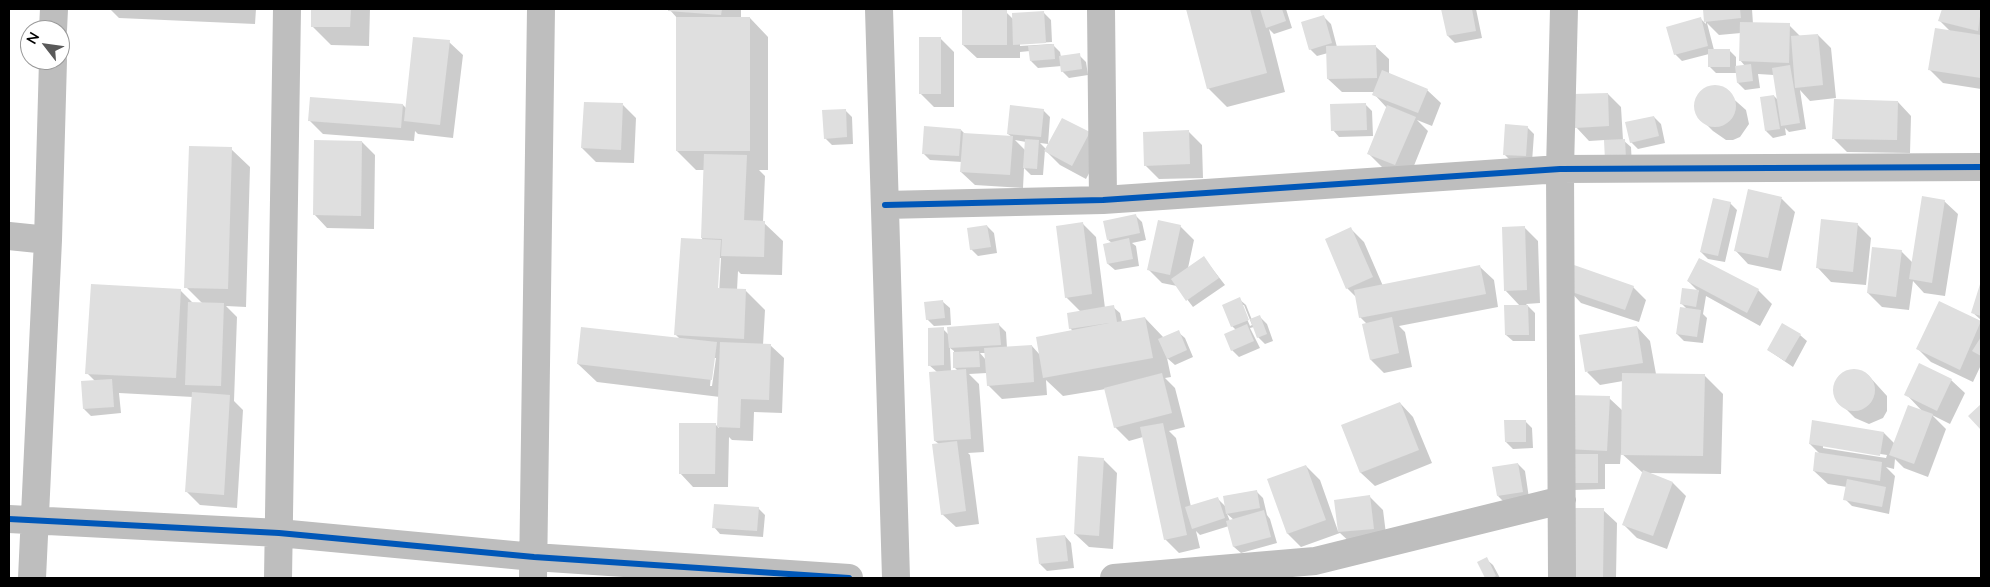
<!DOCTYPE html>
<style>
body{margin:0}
#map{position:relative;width:1990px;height:587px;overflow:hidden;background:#fff;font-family:Lato,sans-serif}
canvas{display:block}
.frame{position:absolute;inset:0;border:10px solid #000;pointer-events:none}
.north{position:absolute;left:20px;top:20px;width:50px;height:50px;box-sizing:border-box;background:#fff;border:1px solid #999;border-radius:50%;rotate:300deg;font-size:14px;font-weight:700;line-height:20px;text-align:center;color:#000}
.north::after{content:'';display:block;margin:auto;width:18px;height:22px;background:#595959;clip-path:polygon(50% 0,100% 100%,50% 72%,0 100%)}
</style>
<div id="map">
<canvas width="1990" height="587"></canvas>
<div class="frame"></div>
<div class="north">N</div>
</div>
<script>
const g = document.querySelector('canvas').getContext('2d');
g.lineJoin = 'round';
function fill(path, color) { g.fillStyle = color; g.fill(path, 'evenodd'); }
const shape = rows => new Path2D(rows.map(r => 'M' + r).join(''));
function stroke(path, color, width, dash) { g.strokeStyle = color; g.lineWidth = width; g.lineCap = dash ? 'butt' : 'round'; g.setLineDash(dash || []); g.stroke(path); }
fill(shape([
 [110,9,256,9,255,24,119,18],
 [313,9,370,9,369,46,331,45,312,26],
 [669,9,741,9,741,18,750,18,768,37,768,170,759,170,765,176,763,222,783,241,782,275,741,274,738,271,737,290,746,291,765,310,763,345,770,345,784,358,782,413,754,412,753,441,732,440,729,437,728,487,693,487,680,473,715,424,719,428,720,397,597,382,578,364,680,339,676,335,702,241,704,170,696,170,677,151,678,19],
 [718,258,721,258,719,294,716,294],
 [713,358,716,358,712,386,710,386],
 [1191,9,1286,9,1292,28,1274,34,1269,29,1285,92,1227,107,1208,88],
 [1443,9,1476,9,1482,38,1455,43,1448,36],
 [1704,9,1752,9,1753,24,1789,25,1801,37,1818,35,1831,48,1836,98,1810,101,1800,90,1806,129,1789,132,1785,128,1786,135,1773,138,1766,131,1774,96,1778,100,1774,75,1758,74,1760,88,1745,90,1738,83,1737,73,1716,73,1709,66,1709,54,1682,61,1675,54,1701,19,1706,24],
 [1707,23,1719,35,1741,33,1740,60,1745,66,1736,67,1736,57,1729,50,1714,50],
 [1943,9,1981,9,1981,89,1943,83,1929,69,1951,32,1940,21],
 [1006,12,1013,19,1044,13,1051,20,1052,42,1020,44,1020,46,1052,44,1060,52,1061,57,1079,55,1086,62,1088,75,1069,78,1062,71,1062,66,1038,68,1031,61,1030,51,1020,52,1020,58,977,58,963,45],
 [1324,17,1331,24,1337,47,1375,46,1389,59,1389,74,1427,90,1441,103,1432,126,1417,120,1428,131,1409,178,1382,167,1368,153,1387,108,1374,94,1375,92,1342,92,1328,79,1328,53,1317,56,1310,49],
 [940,38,954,52,954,107,934,107,920,93],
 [449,42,463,55,453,138,418,134,415,131,414,141,323,134,309,120,311,98,403,105,406,108],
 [1720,87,1746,110,1749,124,1740,137,1733,140,1726,140,1713,131,1699,117,1696,110,1696,103,1705,90],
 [1608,94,1621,107,1623,140,1631,147,1632,166,1605,140,1589,141,1576,127],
 [1898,102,1911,116,1910,153,1847,152,1833,138],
 [1365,104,1372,111,1373,136,1339,137,1333,130],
 [623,105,636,118,634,163,596,162,582,148],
 [845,110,852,117,853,144,832,145,825,138],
 [1043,110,1050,117,1048,144,1040,143,1047,150,1089,133,1103,147,1086,179,1060,165,1045,150,1043,175,1031,175,1024,168,1023,188,975,185,961,172,962,162,930,160,923,153,961,130,965,134,1012,137,1008,134],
 [1015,140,1026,142,1025,150],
 [1654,117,1661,124,1665,143,1638,149,1631,142],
 [1527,127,1534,134,1532,162,1511,161,1504,154],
 [1189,132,1202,145,1203,178,1159,179,1145,165],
 [362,142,375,155,374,229,327,228,314,214],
 [231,149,250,167,246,307,226,306,237,317,234,401,243,410,237,508,200,505,187,492,193,397,119,393,121,413,91,416,84,409,95,381,87,373,180,290,193,303,202,303,186,287],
 [1749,191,1782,199,1795,212,1781,271,1748,264,1735,250],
 [1944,201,1958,214,1945,296,1924,293,1913,281,1909,310,1882,307,1868,293,1901,251,1913,263],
 [1730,203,1737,210,1725,262,1708,259,1701,252],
 [1135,215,1142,222,1146,240,1132,243,1136,246,1139,266,1115,270,1108,264,1112,243,1108,240],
 [1083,224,1096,237,1105,308,1113,307,1120,313,1122,322,1145,318,1164,338,1178,332,1185,338,1193,357,1175,365,1167,358,1171,377,1165,378,1175,388,1185,427,1169,431,1176,438,1191,507,1218,499,1226,507,1256,491,1263,498,1267,515,1270,519,1277,543,1241,553,1234,547,1229,526,1200,535,1196,531,1200,548,1179,553,1165,539,1143,437,1129,441,1115,427,1106,389,1063,396,1046,380,1047,395,1002,399,988,385,987,373,969,374,979,384,984,452,968,453,970,455,979,524,956,527,942,514,939,444,935,441,937,372,929,365,943,329,949,335,999,325,1006,332,1007,348,1032,346,1040,355,1073,331,1070,328,1081,312,1066,297],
 [950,348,954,351,954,367,958,371,951,371],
 [980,353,986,353,986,360],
 [1227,514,1234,520,1230,521],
 [1857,224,1871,238,1866,285,1831,282,1818,268],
 [987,226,994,233,997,253,978,256,971,249],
 [1180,226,1194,240,1188,268,1204,258,1225,285,1193,307,1177,286,1162,283,1149,270],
 [1524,227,1538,241,1540,303,1526,304,1535,313,1535,341,1513,341,1506,335,1520,306,1505,290],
 [1351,229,1364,242,1383,286,1480,267,1494,280,1498,307,1399,326,1405,332,1412,367,1384,373,1371,360,1367,324,1360,317,1356,297,1347,288,1327,239],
 [1700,259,1758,290,1772,304,1760,326,1706,296,1703,314,1707,318,1703,343,1684,341,1677,334,1687,309,1681,303,1683,289,1699,292,1688,281],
 [1981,283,1981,320,1972,312],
 [1633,287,1646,300,1639,322,1581,303,1568,289],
 [1239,299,1246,305,1252,320,1260,317,1267,324,1273,341,1265,344,1258,337,1254,327,1250,328,1260,348,1239,357,1232,350,1236,330,1232,326],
 [1241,305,1244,305,1252,325,1250,326],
 [943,302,950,308,951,325,934,326,927,319],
 [1940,303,1981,323,1981,365,1973,382,1931,362,1918,349],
 [1637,327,1650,341,1656,374,1704,375,1723,394,1721,474,1648,473,1673,483,1686,496,1667,549,1637,538,1624,525,1643,473,1621,453,1620,464,1605,464,1605,489,1574,490,1567,449,1609,398,1623,411,1623,381,1600,385,1587,372],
 [1800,335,1807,341,1793,367,1768,350],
 [1853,370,1868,375,1887,396,1887,411,1883,418,1869,424,1855,418,1835,398,1835,383,1846,371],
 [1951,380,1965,393,1950,424,1932,415,1946,429,1928,477,1904,468,1895,459,1894,469,1886,467,1895,476,1889,514,1852,506,1845,499,1847,487,1828,484,1814,471,1820,454,1810,444,1884,433,1895,444,1923,412,1906,394],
 [1823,445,1887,455,1886,458,1823,448],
 [1400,403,1413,417,1432,463,1375,486,1361,473,1343,426],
 [1525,421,1532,428,1533,448,1513,449,1506,442],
 [1103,459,1117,473,1113,549,1089,547,1075,534],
 [1518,464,1525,471,1529,498,1505,503,1498,496],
 [1306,466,1320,480,1338,531,1370,497,1383,510,1387,542,1353,545,1340,533,1301,547,1288,534,1269,480],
 [758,508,765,515,763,537,720,534,714,527],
 [1603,510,1617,523,1616,578,1568,578],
 [1065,536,1071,543,1074,568,1047,571,1040,564],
 [1486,559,1493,565,1500,578,1487,578,1479,563]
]), '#0003');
fill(shape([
 [311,9,351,9,350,27,311,27],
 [668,9,722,9,721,15,668,11],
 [1186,9,1250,9,1267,73,1207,89],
 [1260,9,1282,9,1286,21,1266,28],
 [1441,9,1472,9,1476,31,1447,36],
 [1703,9,1740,9,1741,18,1704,22],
 [1942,9,1981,9,1978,31,1938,21],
 [962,10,1007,10,1007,45,962,45],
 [1044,11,1046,43,1013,45,1012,13],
 [1324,15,1332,43,1309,50,1301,22],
 [676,17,750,17,750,151,676,151],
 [1701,17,1708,46,1674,55,1666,27],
 [1740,22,1790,23,1789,63,1739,61],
 [1935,28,1981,35,1981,78,1928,70],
 [1818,34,1823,85,1795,88,1791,36],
 [413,37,450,40,440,125,404,121],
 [919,37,941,37,941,94,919,94],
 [1054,44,1055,59,1030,61,1028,46],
 [1376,45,1377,78,1327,79,1326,46],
 [1708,49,1730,49,1730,67,1708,67],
 [1080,53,1082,69,1061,72,1059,56],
 [1751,64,1753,81,1737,83,1735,66],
 [1790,65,1800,123,1781,126,1772,68],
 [1382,70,1428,89,1418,113,1372,95],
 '1694 106a21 21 0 1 1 42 0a21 21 0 1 1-42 0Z',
 [1608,93,1609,126,1575,128,1573,94],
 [1774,95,1780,129,1765,131,1760,97],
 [310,97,403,104,401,128,308,121],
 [1834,99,1898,101,1897,140,1832,139],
 [584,102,623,103,621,150,581,148],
 [1366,103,1367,130,1331,131,1330,104],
 [1010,105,1044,109,1041,137,1007,134],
 [1387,105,1416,117,1395,165,1367,154],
 [846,109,847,137,824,139,822,110],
 [1654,116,1659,136,1630,143,1625,122],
 [1062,118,1090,132,1072,166,1044,151],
 [1505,124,1528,126,1526,156,1503,155],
 [924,126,961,129,959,156,922,154],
 [1189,130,1190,164,1144,166,1143,132],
 [963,133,1013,136,1010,175,960,172],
 [1025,139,1039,140,1037,169,1023,168],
 [1625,139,1626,159,1605,161,1604,140],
 [314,140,362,141,361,216,313,215],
 [189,146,232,147,228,289,184,288],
 [704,154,747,155,744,220,765,221,764,257,721,256,722,239,701,238],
 [1748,189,1782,197,1768,258,1734,251],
 [1922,196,1945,200,1932,283,1909,279],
 [1713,198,1731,202,1718,256,1700,252],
 [1136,214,1140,233,1107,240,1103,221],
 [1821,219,1858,223,1853,272,1816,268],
 [1158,220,1181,225,1170,275,1147,270],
 [1083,222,1092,294,1065,298,1056,226],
 [987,225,991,247,970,250,967,228],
 [1525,226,1527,290,1504,291,1502,227],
 [1351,227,1373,277,1346,289,1325,239],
 [681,238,721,240,718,288,746,289,744,339,674,335],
 [1129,238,1133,259,1107,264,1103,244],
 [1872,247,1902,250,1896,297,1867,293],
 [1204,256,1219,278,1186,301,1171,279],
 [1699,258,1759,289,1747,313,1687,281],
 [1480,265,1486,294,1359,318,1354,290],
 [1574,265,1634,286,1625,310,1566,290],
 [1981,281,1981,316,1971,313],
 [91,284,181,289,176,378,85,374],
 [1682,288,1699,290,1696,307,1680,304],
 [1240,297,1249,320,1231,327,1222,305],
 [943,300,945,318,926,320,924,302],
 [1939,301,1981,321,1960,370,1916,349],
 [188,302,224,303,221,386,185,385],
 [1114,305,1117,322,1145,317,1153,358,1043,378,1036,337,1109,323,1069,329,1067,313],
 [1504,305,1528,305,1529,335,1505,335],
 [1680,307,1701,310,1697,337,1676,334],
 [1260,315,1267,334,1257,338,1250,319],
 [1392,317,1399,353,1370,360,1362,324],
 [999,323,1001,345,949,348,947,327],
 [1782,323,1801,334,1785,361,1767,350],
 [1247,324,1254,341,1231,351,1224,334],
 [1637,326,1643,363,1585,372,1579,335],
 [581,327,717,342,712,380,577,364],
 [944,327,944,365,928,366,928,328],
 [1179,330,1187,350,1167,359,1158,339],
 [1981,337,1981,356,1972,351],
 [720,342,771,344,769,400,741,399,740,428,717,427],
 [1032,345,1034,382,987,386,984,348],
 [979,351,980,367,953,368,953,352],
 [1919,363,1952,379,1937,411,1904,395],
 [966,369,971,439,934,441,929,372],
 '1833 390a21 21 0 1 1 42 0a21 21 0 1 1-42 0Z',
 [1162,373,1172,413,1114,428,1104,388],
 [1622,373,1705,374,1703,456,1621,455],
 [112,379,114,407,83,409,81,381],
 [192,392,230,395,224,495,185,492],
 [1568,395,1610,396,1607,451,1566,449],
 [1400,402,1419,450,1360,473,1341,425],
 [1981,404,1981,430,1968,416],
 [1908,405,1933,414,1914,464,1889,455],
 [1504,420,1526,420,1526,442,1505,442],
 [1812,420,1884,432,1880,456,1809,444],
 [679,423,716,423,715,474,679,474],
 [1163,423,1187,535,1164,540,1140,427],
 [957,441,966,511,941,515,932,444],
 [1815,452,1882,462,1880,481,1813,471],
 [1566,454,1598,454,1598,483,1566,483],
 [1078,456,1104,458,1099,536,1074,534],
 [1518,463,1523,492,1497,496,1492,467],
 [1306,465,1326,520,1287,534,1267,479],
 [1643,470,1673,482,1653,536,1622,525],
 [1847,479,1886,487,1882,507,1843,500],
 [1257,490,1260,508,1226,514,1223,496],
 [1370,495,1374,529,1338,532,1334,500],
 [1218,497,1225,518,1192,529,1185,507],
 [714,504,759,507,757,531,712,528],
 [1568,508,1604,508,1603,578,1567,578],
 [1264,510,1271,537,1233,547,1226,521],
 [1065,535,1068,561,1039,564,1036,538],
 [1487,557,1496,576,1492,578,1485,578,1477,562]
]), '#dfdfdf');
stroke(shape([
 [879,9,896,578],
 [1101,9,1103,200],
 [53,30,54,9],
 [885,205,1103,200,1560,169,1981,167],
 [9,236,48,240],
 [9,519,279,533,534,557,849,578],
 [32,578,48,240,53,60],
 [278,578,287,9],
 [533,578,541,9],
 [1114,578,1315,561,1562,500],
 [1562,578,1560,169,1564,9]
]), '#bebebe', 28);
stroke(shape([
 [885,205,1103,200,1560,169,1981,167],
 [9,519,279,533,534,557,849,578]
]), '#0057b8', 6);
</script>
